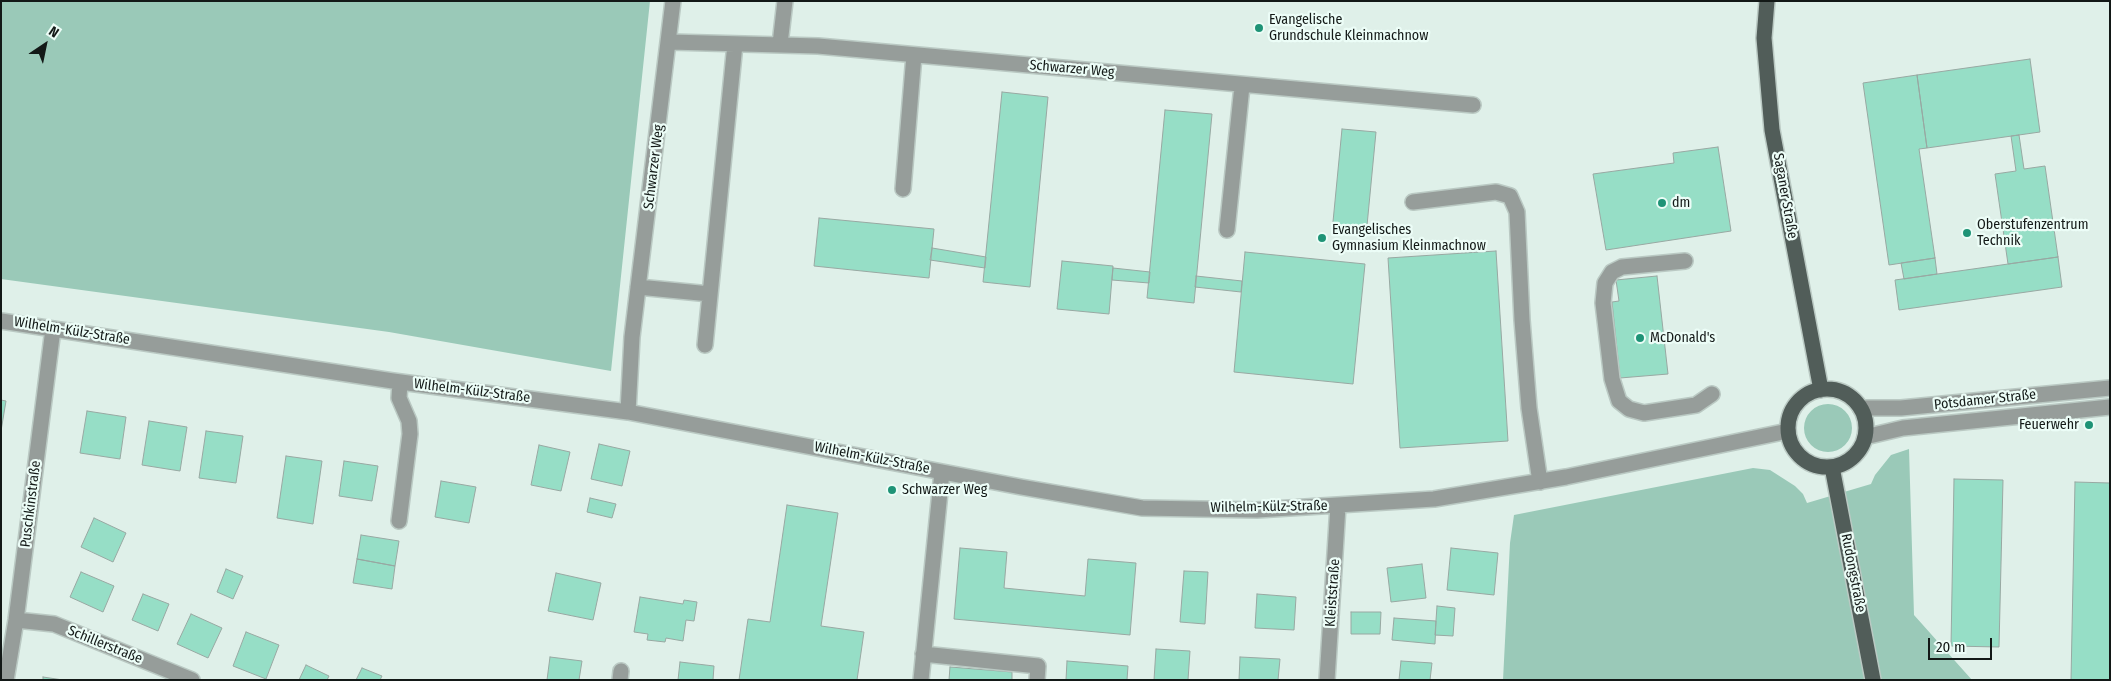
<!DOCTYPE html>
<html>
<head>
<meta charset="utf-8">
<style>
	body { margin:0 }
	#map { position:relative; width:2111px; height:681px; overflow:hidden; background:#dff0e9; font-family:"Fira Sans Condensed",sans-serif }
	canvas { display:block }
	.frame { position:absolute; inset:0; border:2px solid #131917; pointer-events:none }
	.north { position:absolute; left:20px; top:20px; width:50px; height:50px; -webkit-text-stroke:4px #ecfdf7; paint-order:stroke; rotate:34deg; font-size:14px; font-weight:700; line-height:20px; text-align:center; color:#131917 }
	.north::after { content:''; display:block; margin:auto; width:18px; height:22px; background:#131917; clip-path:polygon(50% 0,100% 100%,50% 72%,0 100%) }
	.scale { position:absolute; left:1928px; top:638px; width:64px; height:22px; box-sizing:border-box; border:2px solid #131917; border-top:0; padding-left:6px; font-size:15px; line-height:18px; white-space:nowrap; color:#131917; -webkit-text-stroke:4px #ecfdf7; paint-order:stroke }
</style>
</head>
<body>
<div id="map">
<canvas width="2111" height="681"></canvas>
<div class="frame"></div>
<div class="north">N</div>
<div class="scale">20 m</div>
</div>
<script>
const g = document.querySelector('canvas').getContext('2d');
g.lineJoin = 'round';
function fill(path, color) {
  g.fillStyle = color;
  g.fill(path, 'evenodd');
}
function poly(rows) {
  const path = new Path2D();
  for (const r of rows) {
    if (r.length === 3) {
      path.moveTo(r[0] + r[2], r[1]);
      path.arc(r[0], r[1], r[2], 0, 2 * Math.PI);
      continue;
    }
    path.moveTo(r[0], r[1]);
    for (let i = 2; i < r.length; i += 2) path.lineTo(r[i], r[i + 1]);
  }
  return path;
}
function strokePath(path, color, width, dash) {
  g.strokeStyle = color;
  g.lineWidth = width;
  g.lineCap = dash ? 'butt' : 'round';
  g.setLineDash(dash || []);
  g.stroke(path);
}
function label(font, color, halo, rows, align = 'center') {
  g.font = font + ' "Fira Sans Condensed",sans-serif';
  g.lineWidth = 4.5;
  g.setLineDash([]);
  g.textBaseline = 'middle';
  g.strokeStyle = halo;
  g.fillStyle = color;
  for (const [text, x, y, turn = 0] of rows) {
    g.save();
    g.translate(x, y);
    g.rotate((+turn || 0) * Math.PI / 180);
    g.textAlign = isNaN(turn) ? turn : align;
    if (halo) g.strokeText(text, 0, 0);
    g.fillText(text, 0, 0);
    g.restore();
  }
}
const green = poly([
	[1,1,650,1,611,371,389,332,1,279],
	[1828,428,24],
	[1909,449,1914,615,1972,680,1503,680,1510,543,1514,515,1753,468,1770,470,1795,486,1803,494,1807,503,1871,484,1875,475,1891,455]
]);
const building = poly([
	[2030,59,2040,132,1927,148,1917,75,2030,59],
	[1917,75,1927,148,1919,149,1935,258,1889,265,1863,83,1917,75],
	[1002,92,1048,97,1030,287,983,282,1002,92],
	[1165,110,1212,114,1194,303,1147,298,1165,110],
	[1342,129,1376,132,1366,236,1332,232,1342,129],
	[2019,135,2024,169,2045,166,2058,257,2008,264,1995,174,2016,171,2011,136,2019,135],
	[1718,147,1731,231,1606,250,1593,174,1674,163,1673,153,1718,147],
	[819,218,934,229,929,278,814,266,819,218],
	[932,248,986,257,985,268,930,260,932,248],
	[1496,251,1508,441,1400,448,1388,258,1496,251],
	[1245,252,1365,264,1353,384,1234,372,1245,252],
	[2058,257,2062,287,1899,310,1895,280,2058,257],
	[1935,258,1937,274,1904,279,1901,263,1935,258],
	[1062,261,1113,266,1109,314,1057,309,1062,261],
	[1113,268,1150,272,1149,283,1112,280,1113,268],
	[1196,276,1242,281,1241,292,1195,287,1196,276],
	[1657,276,1668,374,1620,378,1612,302,1619,301,1616,280,1657,276],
	[1,400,6,401,1,431,1,400],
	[87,411,126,417,120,459,80,453,87,411],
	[149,421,187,427,180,471,142,465,149,421],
	[206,431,243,436,236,483,199,478,206,431],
	[599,444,630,451,622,486,591,479,599,444],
	[539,445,570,452,561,491,531,485,539,445],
	[286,456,322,461,313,524,277,518,286,456],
	[344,461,378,466,372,501,339,496,344,461],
	[1954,479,2003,480,1999,647,1951,646,1954,479],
	[441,481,476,487,469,523,435,517,441,481],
	[2075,482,2110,483,2110,680,2071,680,2075,482],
	[590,498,616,504,612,518,587,512,590,498],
	[787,505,838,513,821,626,864,632,857,680,739,680,748,619,770,622,787,505],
	[94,518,126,533,113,562,81,547,94,518],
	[361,535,399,541,395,566,357,559,361,535],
	[960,548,1007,552,1004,588,1085,596,1088,559,1136,563,1130,635,954,619,960,548],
	[1451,548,1498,553,1494,595,1447,590,1451,548],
	[357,559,395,566,392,589,353,583,357,559],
	[1422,564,1426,598,1391,602,1387,568,1422,564],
	[226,569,243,576,233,599,217,592,226,569],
	[1184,571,1208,572,1205,624,1180,622,1184,571],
	[81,572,114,586,103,612,70,597,81,572],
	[556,573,601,583,593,620,548,611,556,573],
	[143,594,169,604,158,631,132,620,143,594],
	[1257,594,1296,597,1294,630,1255,628,1257,594],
	[640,597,683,604,684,600,697,602,694,621,686,620,683,641,666,638,665,642,647,640,648,634,634,632,640,597],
	[1437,606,1455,608,1453,636,1435,635,1437,606],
	[1351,612,1381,612,1380,634,1351,634,1351,612],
	[191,614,222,628,208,658,177,644,191,614],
	[1394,618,1436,621,1435,644,1392,640,1394,618],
	[246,632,279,645,266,679,233,666,246,632],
	[1156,649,1190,651,1188,680,1154,680,1156,649],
	[550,657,582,661,579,680,547,680,550,657],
	[1240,657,1280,659,1278,680,1239,680,1240,657],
	[1067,661,1128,666,1127,680,1066,680,1067,661],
	[1401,661,1432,663,1430,680,1399,680,1401,661],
	[680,662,714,666,713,680,678,680,680,662],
	[306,665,329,676,327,680,299,680,306,665],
	[950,667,1012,672,1012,680,949,680,950,667],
	[362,668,382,676,380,680,356,680,362,668],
	[43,677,63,680,43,680,43,677]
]);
const minor = poly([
	[670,42,818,46,1473,105],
	[780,44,785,1],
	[903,189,914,55],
	[1413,202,1496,192,1510,196,1517,212,1522,320,1529,408,1540,482],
	[1227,230,1242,86],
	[1685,261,1622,267,1612,272,1605,283,1603,303,1612,379,1619,401,1629,409,1644,413,1696,405,1712,394],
	[638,287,710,294],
	[1,321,393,381,628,412,1021,487,1142,508,1257,510,1434,499,1566,477,1788,431],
	[705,345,735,44],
	[1860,408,1901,408,2110,388],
	[628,412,632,337,673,1],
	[1865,437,1903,428,2110,407],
	[399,521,410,434,409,421,399,398,400,382],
	[16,620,54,624,192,680],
	[923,654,1038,666,1037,680],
	[6,680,16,620,53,329],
	[620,680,621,671],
	[921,680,942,472],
	[1327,680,1338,506]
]);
const major = poly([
	[1767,1,1764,38,1772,130,1821,390],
	[1827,428,39],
	[1832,467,1873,680]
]);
const markers = [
	[1259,28,5,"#1e9376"],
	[1662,203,5,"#1e9376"],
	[1967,233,5,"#1e9376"],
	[1322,238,5,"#1e9376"],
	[1640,338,5,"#1e9376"],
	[2089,425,5,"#1e9376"],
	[892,490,5,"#1e9376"]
];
const poiNames = [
	["Evangelische",1269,20],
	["Grundschule Kleinmachnow",1269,36],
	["dm",1672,203],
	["Oberstufenzentrum",1977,225],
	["Technik",1977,241],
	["Evangelisches",1332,230],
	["Gymnasium Kleinmachnow",1332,246],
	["McDonald's",1650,338],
	["Feuerwehr",2079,425,"right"],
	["Schwarzer Weg",902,490]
];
const streetNames = [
	["Schwarzer Weg",1072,69,5],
	["Schwarzer Weg",654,167,-83],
	["Saganer Straße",1785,196,80],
	["Wilhelm-Külz-Straße",72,331,9],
	["Wilhelm-Külz-Straße",472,391,7],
	["Potsdamer Straße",1985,400,-6],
	["Wilhelm-Külz-Straße",872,458,11],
	["Puschkinstraße",31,504,-83],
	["Wilhelm-Külz-Straße",1269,507,-1],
	["Rudongstraße",1853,573,79],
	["Kleiststraße",1333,593,-86],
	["Schillerstraße",105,645,22]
];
fill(green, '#9ac9b8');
fill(building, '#96dec6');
strokePath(building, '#98a8a2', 1);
strokePath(minor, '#bac9c3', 18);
strokePath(major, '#bac9c3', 18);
strokePath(minor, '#969d9a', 15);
strokePath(major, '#515d59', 15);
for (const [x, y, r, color] of markers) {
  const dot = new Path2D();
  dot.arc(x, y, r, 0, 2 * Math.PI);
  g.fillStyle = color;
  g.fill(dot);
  strokePath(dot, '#ecfdf7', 2);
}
label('14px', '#131917', '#ecfdf7', poiNames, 'left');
label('14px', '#131917', '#ecfdf7', streetNames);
</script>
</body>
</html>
